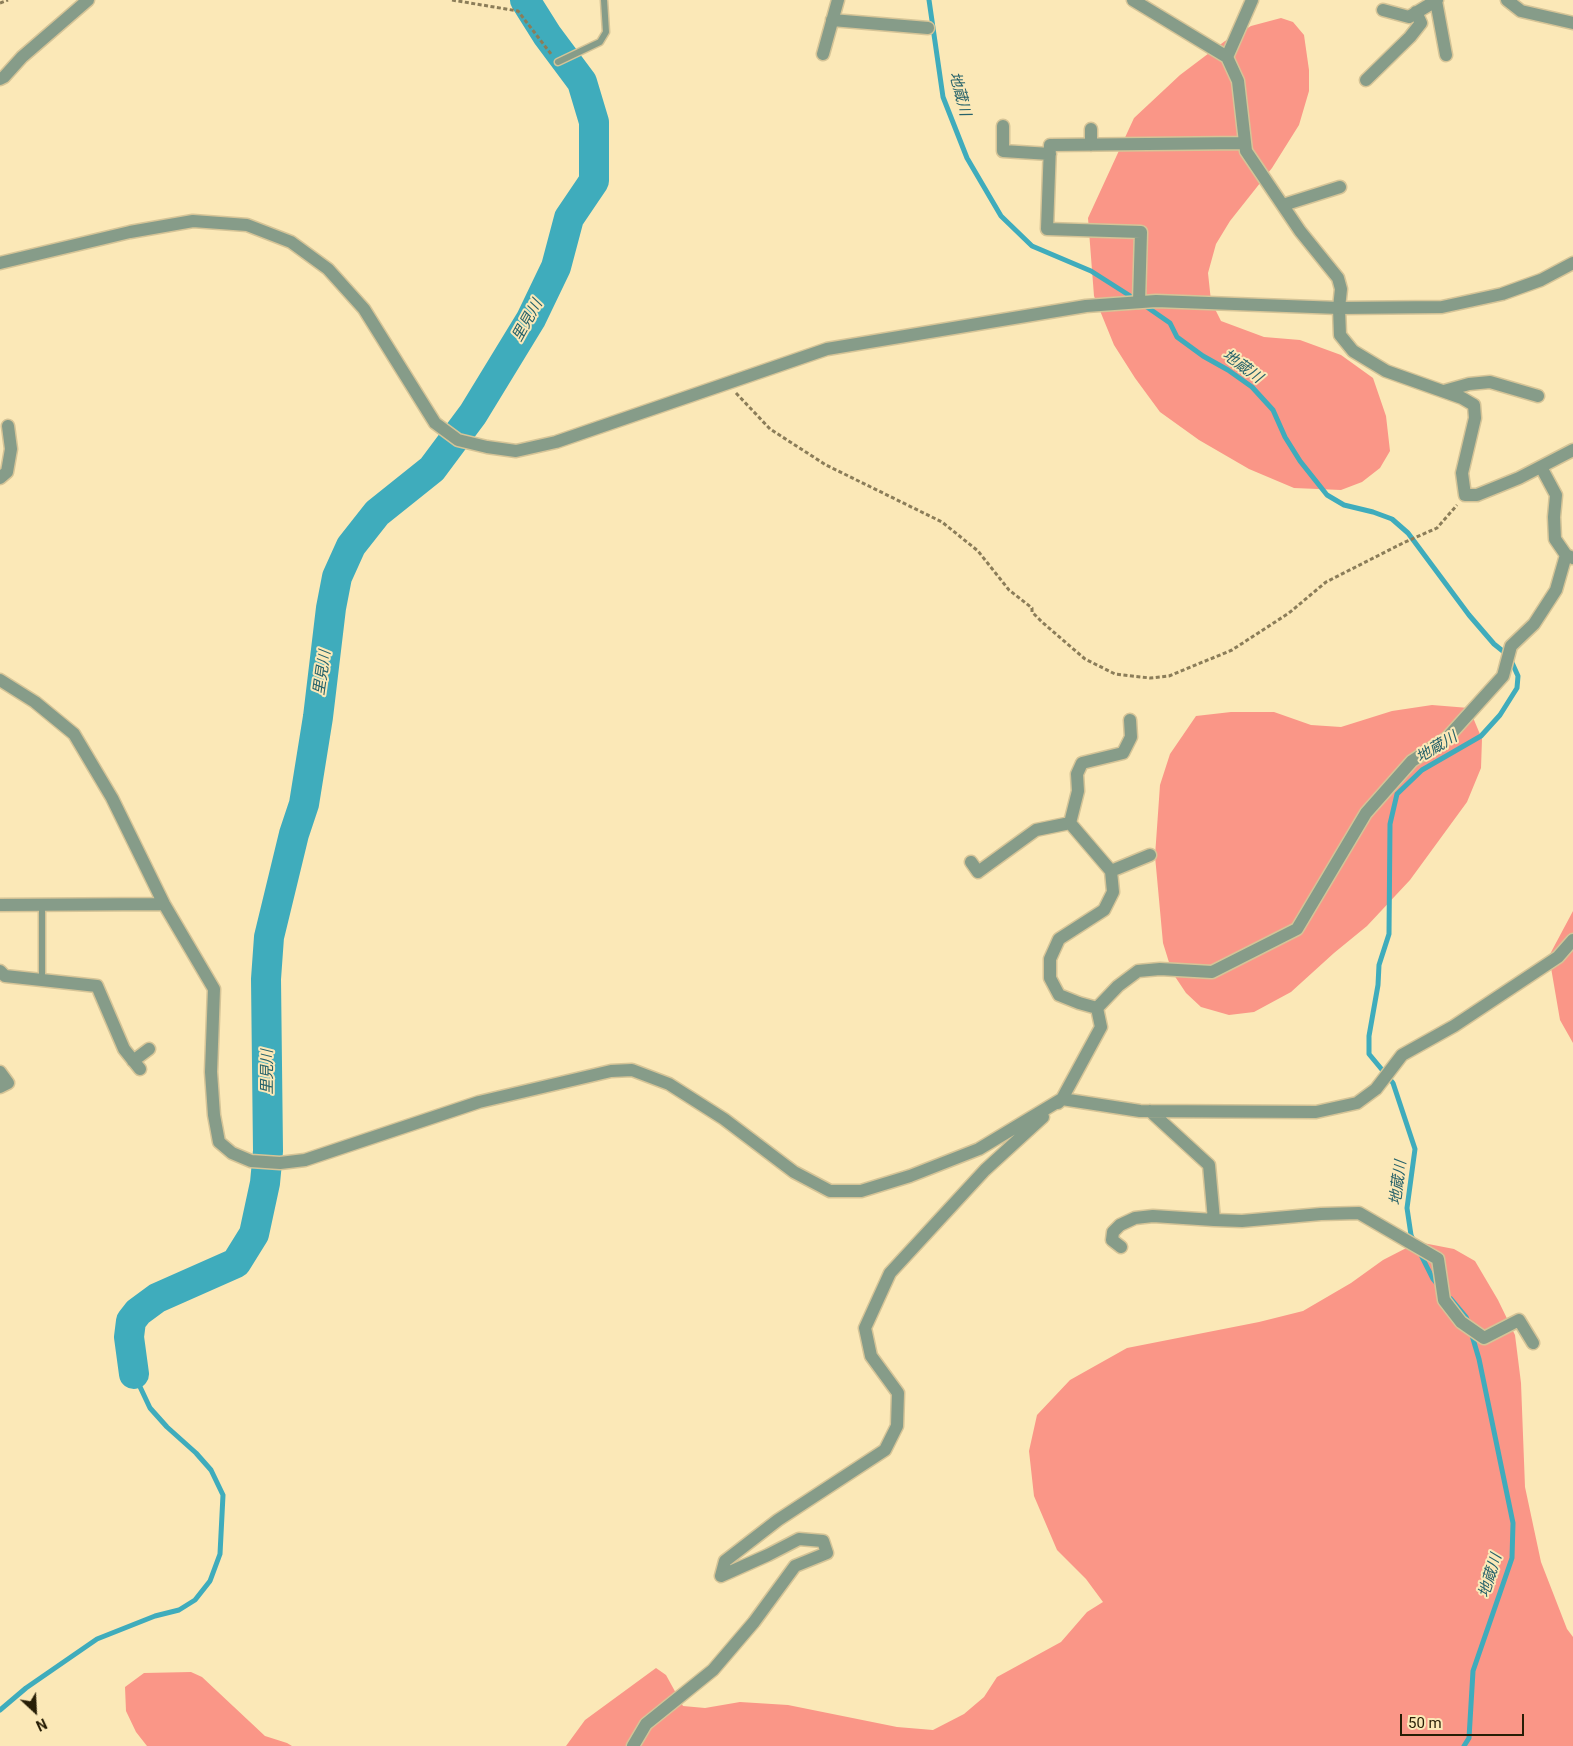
<!DOCTYPE html>
<html>
<head>
<meta charset="utf-8">
<style>
	body { margin:0 }
	#map { position:relative; width:1573px; height:1746px; overflow:hidden; background:#fbe8b7; font-family:Roboto,sans-serif }
	canvas { display:block }
	.north { position:absolute; left:10px; top:1686px; width:50px; height:50px; -webkit-text-stroke:4px #fbe8b7; paint-order:stroke; rotate:155deg; font-size:14px; font-weight:700; line-height:20px; text-align:center; color:#271e06 }
	.north::after { content:''; display:block; margin:auto; width:18px; height:22px; background:#271e06; clip-path:polygon(50% 0,100% 100%,50% 72%,0 100%) }
	.scale { position:absolute; left:1400px; top:1714px; width:124px; height:22px; box-sizing:border-box; border:2px solid #271e06; border-top:0; padding-left:6px; font-size:15px; line-height:18px; white-space:nowrap; color:#271e06; -webkit-text-stroke:4px #fbe8b7; paint-order:stroke }
</style>
</head>
<body>
<div id="map">
<canvas width="1573" height="1746"></canvas>
<div class="north">N</div>
<div class="scale">50 m</div>
</div>
<script>
const g = document.querySelector('canvas').getContext('2d');
g.lineJoin = 'round';
function fill(path, color) {
  g.fillStyle = color;
  g.fill(path, 'evenodd');
}
function poly(rows) {
  const path = new Path2D();
  for (const r of rows) {
    path.moveTo(r[0], r[1]);
    for (let i = 2; i < r.length; i += 2) path.lineTo(r[i], r[i + 1]);
  }
  return path;
}
function strokePath(path, color, width, dash) {
  g.strokeStyle = color;
  g.lineWidth = width;
  g.lineCap = dash ? 'butt' : 'round';
  g.setLineDash(dash || []);
  g.stroke(path);
}
function label(font, color, halo, rows, align = 'center') {
  g.font = font + ' Roboto,"Noto Sans JP",sans-serif';
  g.lineWidth = 4;
  g.setLineDash([]);
  g.textBaseline = 'middle';
  g.strokeStyle = halo;
  g.fillStyle = color;
  for (const [text, x, y, turn = 0] of rows) {
    g.save();
    g.translate(x, y);
    g.rotate((+turn || 0) * Math.PI / 180);
    g.textAlign = isNaN(turn) ? turn : align;
    if (halo) g.strokeText(text, 0, 0);
    g.fillText(text, 0, 0);
    g.restore();
  }
}
const forest = poly([
	[1281,18,1293,22,1304,35,1309,70,1309,91,1299,125,1272,168,1230,221,1216,244,1208,273,1211,301,1221,321,1264,337,1300,340,1341,355,1373,378,1386,416,1390,451,1380,468,1362,482,1341,490,1294,488,1249,469,1199,440,1160,412,1135,378,1114,345,1094,296,1088,218,1134,118,1180,75,1225,41,1251,26],
	[1432,705,1469,708,1482,739,1481,768,1467,802,1410,880,1367,926,1334,953,1291,992,1254,1012,1229,1015,1201,1007,1186,993,1172,972,1163,943,1155,856,1160,785,1170,754,1196,716,1231,712,1274,712,1311,725,1341,727,1392,711],
	[1573,911,1573,1043,1560,1020,1549,956],
	[1418,1242,1454,1249,1475,1261,1498,1300,1515,1335,1521,1383,1525,1487,1541,1562,1567,1629,1573,1637,1573,1746,566,1746,585,1720,656,1668,666,1675,683,1706,705,1708,740,1702,788,1705,897,1727,933,1730,964,1714,984,1697,997,1677,1061,1642,1087,1612,1103,1602,1086,1579,1057,1550,1034,1496,1029,1451,1037,1415,1070,1380,1127,1348,1259,1322,1303,1311,1351,1283,1383,1260],
	[191,1672,202,1677,265,1736,287,1743,292,1746,147,1746,136,1732,126,1711,125,1687,144,1673]
]);
const stream = poly([
	[929,0,943,97,967,158,1001,216,1032,246,1091,271,1135,299],
	[1144,305,1170,323,1177,337,1203,356,1228,370,1252,387,1273,410,1285,437,1300,461,1327,495,1344,505,1373,512,1392,519,1408,533,1469,615,1494,644,1509,656,1518,676,1517,688,1500,715,1481,736,1422,770,1397,794,1390,824,1389,934,1379,965,1378,985,1369,1036,1369,1054,1393,1083,1415,1149,1407,1208,1411,1235,1414,1242],
	[1419,1251,1433,1279,1438,1285],
	[1451,1299,1466,1317,1469,1324],
	[0,1710,26,1688,97,1639,155,1616,179,1610,195,1600,210,1581,220,1554,223,1495,211,1470,196,1453,167,1427,150,1408,134,1374],
	[1464,1746,1469,1738,1473,1671,1512,1558,1513,1523,1479,1359,1471,1332]
]);
const river = poly([
	[134,1374,129,1337,131,1321,138,1312,157,1298,236,1263,254,1234,265,1183,268,1151,266,979,269,937,294,834,304,804,318,717,331,608,337,577,351,546,377,513,432,469,473,414,531,319,556,267,569,218,594,181,594,122,582,82,547,35,525,0]
]);
const path = poly([
	[452,0,518,11,551,54],
	[0,3,8,0],
	[736,393,770,429,826,465,942,522,978,551,1009,590,1032,608,1032,612,1042,622,1085,659,1115,674,1150,678,1169,676,1232,650,1289,613,1326,582,1403,543,1437,528,1457,505]
]);
const service = poly([
	[558,62,600,42,606,32,604,0],
	[42,981,42,905]
]);
const minor = poly([
	[1133,0,1227,57,1238,81,1246,151,1300,231,1338,278,1341,289,1339,308,1340,335,1353,351,1386,371,1462,398,1474,405,1475,418,1462,473,1465,495,1477,495,1519,478,1573,450],
	[1507,0,1521,11,1573,23],
	[1436,1,1446,55],
	[1383,10,1409,17,1437,0],
	[832,20,928,28],
	[823,54,838,0],
	[1227,57,1252,0],
	[0,79,4,77,22,57,88,0],
	[1366,80,1410,37,1421,23,1416,12],
	[1003,126,1003,151,1050,154],
	[1091,145,1091,129],
	[1283,205,1340,187],
	[1139,302,1141,232,1047,229,1050,145,1245,143],
	[1444,391,1469,384,1490,382,1538,396],
	[1541,467,1556,495,1554,517,1555,539,1566,555,1573,558],
	[0,478,7,472,11,449,8,426],
	[0,680,35,702,74,734,112,798,164,904,214,989,211,1072,214,1115,219,1142,232,1153,251,1161,280,1163,305,1160,479,1102,611,1071,632,1070,669,1084,724,1119,794,1172,830,1191,861,1191,910,1176,979,1149,1062,1099,1140,1111,1316,1112,1357,1103,1376,1089,1402,1055,1454,1026,1558,957,1573,940],
	[971,862,978,872,1036,830,1070,823],
	[1111,871,1150,855],
	[0,905,164,904],
	[0,971,5,976,97,986,124,1049,140,1069],
	[1097,1008,1118,986,1138,971,1160,969,1212,972,1297,929,1366,813,1412,761,1447,738,1503,676,1511,646,1534,624,1556,590,1566,555],
	[133,1061,149,1049],
	[0,1072,8,1083,0,1087],
	[1058,1103,1062,1099,1101,1027,1097,1008,1079,1003,1059,995,1050,978,1050,959,1059,939,1104,910,1113,892,1111,871,1070,823,1078,791,1077,774,1082,763,1123,753,1131,737,1130,720],
	[1214,1220,1242,1221,1321,1214,1359,1213,1438,1259,1444,1300,1461,1322,1484,1338,1519,1320,1533,1343],
	[1121,1247,1112,1240,1113,1232,1120,1225,1135,1218,1153,1216,1214,1220,1209,1165,1150,1111],
	[633,1746,646,1724,713,1670,754,1622,795,1566,827,1553,823,1541,799,1539,768,1555,721,1576,725,1561,778,1520,885,1450,897,1426,898,1393,871,1356,865,1328,890,1273,985,1170,1043,1117]
]);
const tertiary = poly([
	[0,263,130,232,193,221,247,225,291,242,328,269,364,309,435,423,458,440,487,447,516,451,556,442,827,349,1086,306,1156,301,1339,308,1442,307,1502,294,1541,280,1573,263]
]);
const waterNames = [
	["地蔵川",959,94,75],
	["里見川",528,321,-61],
	["地蔵川",1242,367,36],
	["里見川",323,673,-82],
	["地蔵川",1437,748,-31],
	["里見川",268,1072,-90],
	["地蔵川",1399,1183,-83],
	["地蔵川",1491,1576,-73]
];
fill(forest, '#fa9687');
strokePath(stream, '#3facbc', 5);
strokePath(river, '#3facbc', 30);
strokePath(service, '#d5c497', 9);
strokePath(minor, '#d5c497', 15);
strokePath(tertiary, '#d5c497', 15);
strokePath(path, '#8b7d59', 3, [4, 2.5]);
strokePath(service, '#869c89', 6);
strokePath(minor, '#869c89', 12);
strokePath(tertiary, '#869c89', 12);
label('italic 15px', '#27626a', '#fbe8b7', waterNames);
</script>
</body>
</html>
